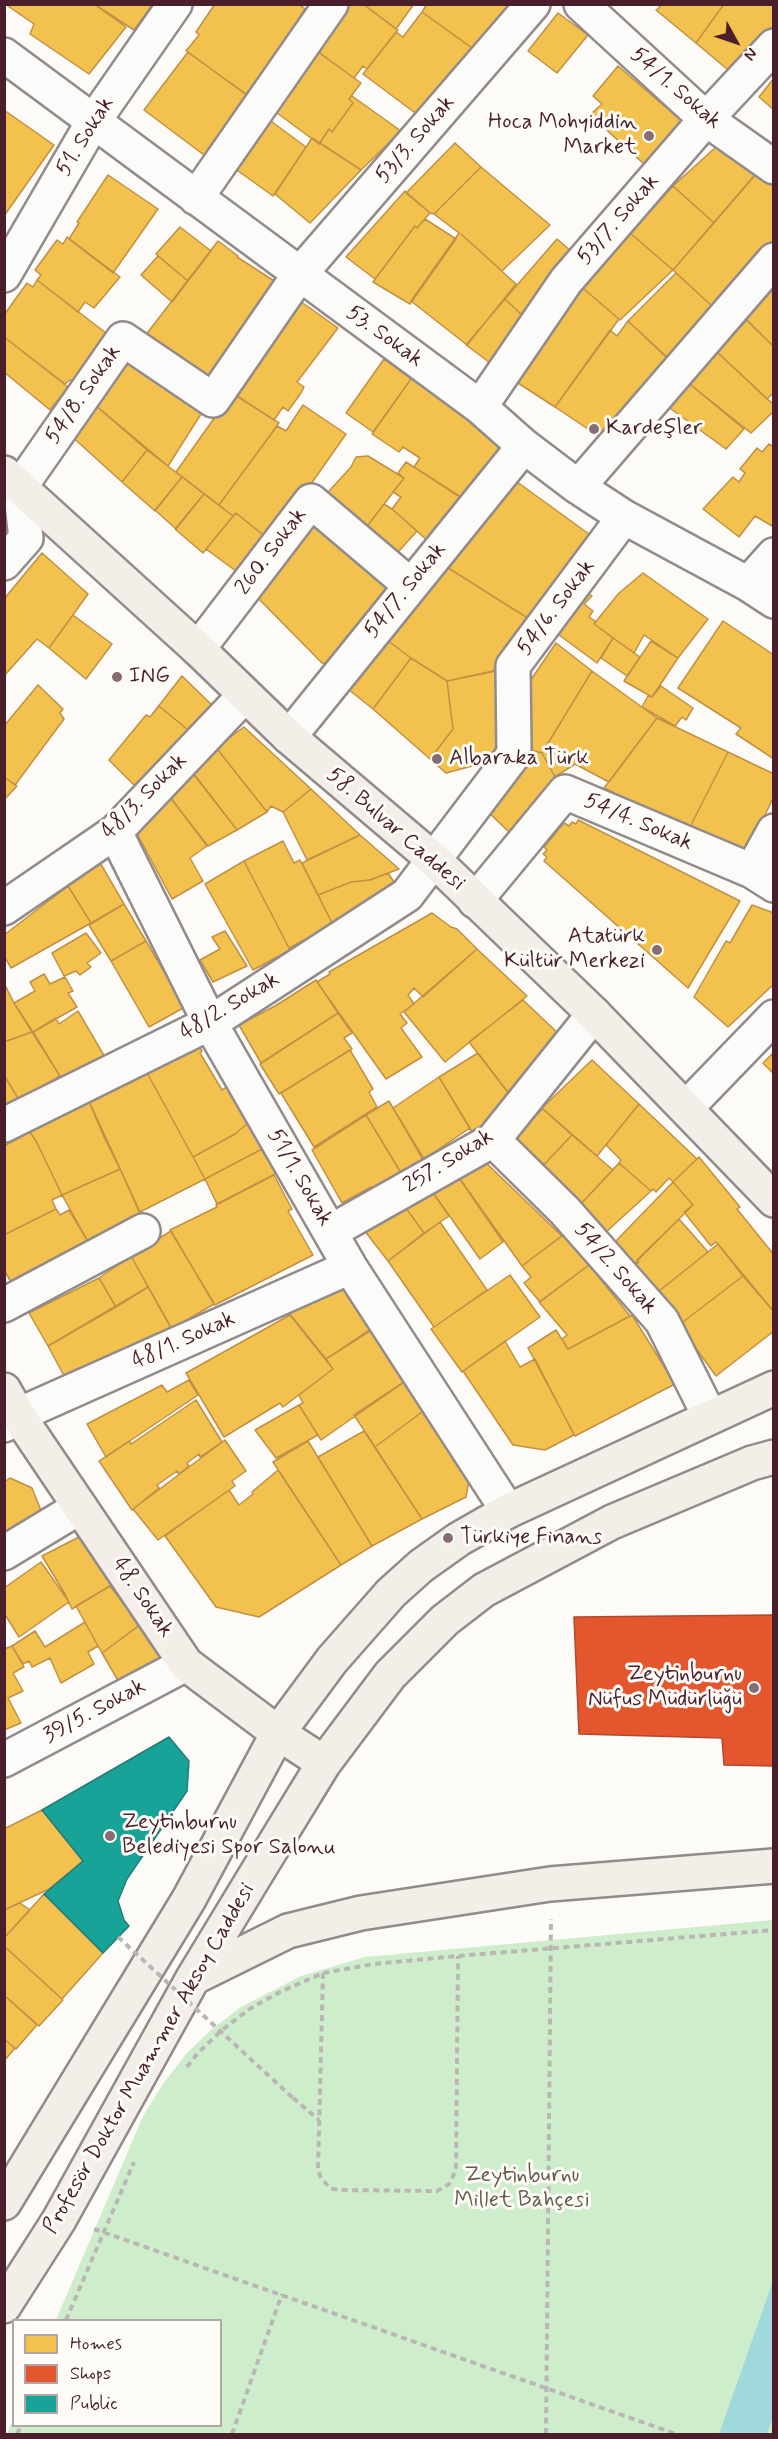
<!DOCTYPE html>
<html>
<head>
<meta charset="utf-8">
<style>
	body { margin:0 }
	#map { position:relative; width:778px; height:2439px; overflow:hidden; background:#fcfbf8; font-family:Mynerve,sans-serif }
	canvas { display:block }
	.frame { position:absolute; inset:0; border:6px solid #4a1f2b; pointer-events:none }
	.legend { position:absolute; left:12px; top:2319px; width:210px; height:108px; box-sizing:border-box; background:#fdfcf7; border:2px solid #b5a4a5; margin:0; padding:8px 10px; list-style:none; font-size:18px; color:#4a1f2b }
	.legend li { display:flex; align-items:center; gap:12px; height:30px }
	.legend b { width:30px; border:2px solid #b5a4a5 }
	.north { position:absolute; left:706px; top:12px; width:60px; height:60px; -webkit-text-stroke:4px #fdfcf7; paint-order:stroke; rotate:130deg; font-size:16px; font-weight:700; line-height:24px; text-align:center; color:#4a1f2b }
	.north::after { content:''; display:block; margin:auto; width:21px; height:27px; background:#4a1f2b; clip-path:polygon(50% 0,100% 100%,50% 72%,0 100%) }
</style>
</head>
<body>
<div id="map">
<canvas width="778" height="2439"></canvas>
<div class="frame"></div>
<ul class="legend">
<li><b style="height:16px;background:#f2c14e"></b>Homes</li>
<li><b style="height:16px;background:#e4572e"></b>Shops</li>
<li><b style="height:16px;background:#17a398"></b>Public</li>
</ul>
<div class="north">N</div>
</div>
<script>
const g = document.querySelector('canvas').getContext('2d');
g.lineJoin = 'round';
function fill(path, color) {
  g.fillStyle = color;
  g.fill(path, 'evenodd');
}
function poly(rows) {
  const path = new Path2D();
  for (const r of rows) {
    path.moveTo(r[0], r[1]);
    for (let i = 2; i < r.length; i += 2) path.lineTo(r[i], r[i + 1]);
  }
  return path;
}
function strokePath(path, color, width, dash) {
  g.strokeStyle = color;
  g.lineWidth = width;
  g.lineCap = dash ? 'butt' : 'round';
  g.setLineDash(dash || []);
  g.stroke(path);
}
function label(font, color, halo, rows, align = 'center') {
  g.font = font + ' Mynerve,sans-serif';
  g.lineWidth = 6;
  g.setLineDash([]);
  g.textBaseline = 'middle';
  g.strokeStyle = halo;
  g.fillStyle = color;
  for (const [text, x, y, turn = 0] of rows) {
    g.save();
    g.translate(x, y);
    g.rotate((+turn || 0) * Math.PI / 180);
    g.textAlign = isNaN(turn) ? turn : align;
    if (halo) g.strokeText(text, 0, 0);
    g.fillText(text, 0, 0);
    g.restore();
  }
}
const green = poly([
	[773,1920,773,2434,7,2434,13,2419,14,2426,220,2426,220,2320,56,2320,143,2116,163,2084,186,2054,212,2029,241,2007,301,1976,365,1957]
]);
const water = poly([
	[773,2281,773,2417,767,2434,719,2434]
]);
const homes = poly([
	[5,4,94,4,126,27,89,74,30,34,34,24,5,4],
	[94,4,153,4,134,30,94,4],
	[215,4,299,4,305,9,286,40,292,45,253,99,186,51,199,35,196,32,215,4],
	[348,4,363,4,398,30,367,69,363,66,354,78,313,48,348,4],
	[363,4,414,4,396,29,363,4],
	[427,4,511,4,476,51,422,12,427,4],
	[656,4,724,4,696,43,656,10,660,7,656,4],
	[724,4,774,4,774,25,734,75,696,43,724,4],
	[422,12,475,50,422,118,363,74,396,32,403,37,422,12],
	[558,13,588,35,557,73,528,51,558,13],
	[188,52,252,99,208,158,144,110,188,52],
	[318,52,361,83,349,99,353,103,332,132,329,129,319,144,269,107,318,52],
	[618,66,691,129,655,174,601,125,592,113,602,104,593,96,618,66],
	[774,78,774,110,759,97,774,78],
	[352,96,401,131,361,170,320,143,329,129,332,132,353,103,349,99,352,96],
	[4,110,54,145,4,216,4,110],
	[268,119,306,147,273,196,234,168,268,119],
	[312,138,361,170,310,223,275,194,312,138],
	[455,143,481,167,434,214,430,213,406,193,455,143],
	[716,147,756,174,714,223,673,186,716,147],
	[481,167,550,225,502,271,461,234,516,284,467,345,411,301,459,233,434,214,481,167],
	[759,170,774,184,774,248,714,308,673,270,759,170],
	[108,175,158,209,113,273,69,239,79,223,77,222,108,175],
	[673,186,714,223,673,270,630,233,673,186],
	[405,191,430,213,417,228,415,226,375,279,346,257,405,191],
	[425,219,456,239,410,304,373,282,415,226,417,228,425,219],
	[180,227,211,251,188,281,156,254,180,227],
	[630,233,673,270,620,320,578,284,630,233],
	[67,237,120,277,94,308,85,302,78,312,37,280,41,275,35,270,57,240,63,244,67,237],
	[557,239,572,252,527,320,505,299,557,239],
	[218,241,238,256,237,257,282,286,214,387,145,336,218,241],
	[158,256,188,281,172,302,141,275,158,256],
	[676,273,714,308,666,357,628,321,676,273],
	[37,280,106,333,103,339,108,344,76,384,70,380,65,384,4,337,4,315,27,283,33,287,37,280],
	[774,282,774,347,740,314,774,282],
	[578,284,619,319,555,407,518,383,578,284],
	[293,296,338,328,297,382,304,387,301,393,288,411,283,407,274,420,228,390,293,296],
	[505,299,527,320,497,368,466,345,505,299],
	[747,320,774,347,774,392,767,399,717,352,747,320],
	[628,321,669,359,606,441,555,407,610,330,617,336,628,321],
	[4,337,68,387,50,410,4,372,4,337],
	[717,352,774,405,774,411,751,433,686,381,717,352],
	[132,356,201,414,168,466,94,404,132,356],
	[384,359,411,379,373,432,346,413,384,359],
	[411,379,504,444,463,499,414,467,420,458,403,447,399,452,372,434,411,379],
	[686,381,744,429,726,449,660,401,686,381],
	[232,393,279,423,219,505,176,472,232,393],
	[94,404,147,450,122,482,67,432,94,404],
	[303,405,346,434,271,541,236,513,233,516,219,505,277,426,286,431,303,405],
	[769,444,774,447,774,527,755,516,739,537,703,509,733,477,739,482,745,473,740,469,757,448,762,452,769,444],
	[147,450,182,477,155,511,122,482,147,450],
	[368,456,404,478,362,533,321,500,351,467,356,457,368,456],
	[406,462,464,499,429,542,392,509,401,497,393,492,404,478,398,473,406,462],
	[182,477,204,494,176,529,155,510,182,477],
	[513,479,600,542,534,622,445,566,513,479],
	[204,494,233,516,203,553,175,529,204,494],
	[384,504,392,509,417,531,390,561,362,533,384,504],
	[313,512,398,582,331,663,322,663,252,592,313,512],
	[236,513,268,539,244,577,206,549,236,513],
	[42,553,88,594,49,648,37,639,4,676,4,599,42,553],
	[445,566,534,622,499,661,493,671,447,681,411,658,387,640,445,566],
	[643,573,708,619,678,658,644,635,634,653,594,624,619,593,643,573],
	[579,586,592,596,584,604,593,611,589,617,595,621,594,624,613,638,597,663,551,629,579,586],
	[73,615,112,644,86,679,49,648,73,615],
	[723,621,774,655,774,759,736,734,741,728,678,688,723,621],
	[613,638,640,657,627,676,601,658,613,638],
	[387,640,411,658,373,709,348,689,387,640],
	[651,641,678,658,652,697,624,681,651,641],
	[556,643,592,671,542,753,527,749,526,687,556,643],
	[411,658,447,681,453,729,430,759,373,709,411,658],
	[501,670,506,757,446,773,430,759,453,729,447,681,501,670],
	[592,671,657,718,609,782,575,764,555,777,542,753,592,671],
	[182,676,217,710,193,734,159,706,150,717,182,676],
	[38,685,63,709,60,713,64,719,15,785,4,777,4,726,38,685],
	[661,686,693,708,686,720,682,717,675,726,642,707,648,696,652,697,661,686],
	[159,706,193,734,134,785,109,760,146,715,150,717,159,706],
	[657,718,728,752,689,829,604,788,657,718],
	[244,727,311,789,283,812,271,806,267,812,218,750,218,746,244,727],
	[527,749,542,753,555,777,511,834,482,806,527,749],
	[218,750,267,812,237,830,191,771,218,750],
	[728,752,774,774,774,796,748,851,690,827,728,752],
	[191,770,237,830,208,846,165,791,191,770],
	[4,777,17,786,4,800,4,777],
	[311,789,360,835,307,860,283,812,311,789],
	[168,794,207,846,190,858,203,881,172,899,133,826,168,794],
	[578,820,740,901,688,988,544,861,547,857,543,854,547,850,544,847,564,823,569,826,572,822,576,824,578,820],
	[360,835,399,869,370,880,351,882,318,895,302,863,360,835],
	[283,841,294,863,300,860,333,925,289,948,244,861,283,841],
	[99,861,124,904,91,923,68,886,99,861],
	[244,861,290,950,253,970,205,884,244,861],
	[388,873,400,891,333,925,318,895,351,882,370,880,388,873],
	[68,886,91,923,11,968,4,956,4,935,68,886],
	[124,904,146,941,111,961,89,925,124,904],
	[752,905,774,913,774,984,728,1027,694,997,726,941,730,943,752,905],
	[432,913,451,927,457,929,477,949,423,997,414,988,408,995,414,1004,400,1014,407,1023,401,1028,422,1057,386,1079,317,982,330,974,329,972,432,913],
	[225,931,247,966,213,982,200,960,220,949,212,937,225,931],
	[86,933,101,953,87,963,91,967,80,975,76,971,64,976,52,953,86,933],
	[146,941,185,1007,149,1027,111,961,146,941],
	[477,949,527,996,445,1062,404,1012,477,949],
	[44,974,50,984,65,977,73,991,68,993,77,1007,33,1032,14,1003,35,991,30,982,44,974],
	[316,980,338,1013,261,1063,239,1025,275,1006,316,980],
	[4,983,14,1003,32,1032,4,1042,4,983],
	[523,1000,562,1037,509,1094,469,1042,523,1000],
	[78,1011,106,1059,63,1081,33,1032,56,1018,59,1024,78,1011],
	[338,1013,352,1033,344,1038,352,1049,279,1094,260,1064,338,1013],
	[32,1032,60,1076,19,1100,4,1075,4,1042,32,1032],
	[197,1043,202,1051,200,1053,222,1090,229,1085,249,1122,235,1134,193,1157,145,1069,197,1043],
	[350,1050,373,1089,369,1092,377,1107,314,1147,281,1093,350,1050],
	[774,1052,774,1074,763,1063,774,1052],
	[478,1053,517,1104,472,1132,439,1077,478,1053],
	[592,1060,639,1104,597,1156,542,1108,592,1060],
	[145,1069,205,1179,140,1212,88,1099,145,1069],
	[4,1075,19,1100,4,1108,4,1075],
	[439,1077,470,1128,424,1159,393,1108,439,1077],
	[88,1099,104,1137,120,1169,62,1195,36,1141,30,1132,88,1099],
	[389,1101,425,1163,403,1176,366,1115,389,1101],
	[639,1104,697,1159,673,1182,669,1178,656,1192,653,1189,651,1191,619,1163,621,1160,606,1145,639,1104],
	[543,1109,572,1135,538,1171,507,1143,543,1109],
	[366,1115,401,1173,373,1190,371,1187,342,1203,312,1150,366,1115],
	[249,1122,264,1148,205,1179,193,1157,235,1134,249,1122],
	[30,1132,36,1141,62,1195,52,1200,56,1209,4,1235,4,1146,30,1132],
	[572,1135,613,1170,577,1208,538,1171,572,1135],
	[264,1148,277,1173,217,1204,205,1179,264,1148],
	[479,1156,562,1236,522,1266,455,1172,479,1156],
	[699,1157,740,1207,737,1209,774,1255,774,1312,718,1244,716,1242,711,1246,684,1212,693,1205,673,1182,699,1157],
	[619,1163,651,1191,605,1233,577,1208,619,1163],
	[120,1169,142,1218,90,1245,62,1195,120,1169],
	[455,1172,503,1242,480,1259,429,1187,455,1172],
	[274,1175,292,1209,288,1211,313,1255,215,1305,170,1230,217,1207,216,1205,274,1175],
	[673,1182,693,1205,634,1264,614,1243,673,1182],
	[429,1187,449,1216,424,1233,403,1204,429,1187],
	[403,1204,424,1233,388,1261,364,1230,403,1204],
	[56,1209,60,1215,69,1210,90,1245,15,1289,4,1270,4,1235,56,1209],
	[679,1219,708,1252,654,1295,634,1265,639,1262,637,1260,679,1219],
	[440,1222,487,1290,434,1327,388,1261,440,1222],
	[171,1231,214,1304,172,1329,131,1256,171,1231],
	[564,1234,589,1265,540,1302,524,1283,531,1277,522,1266,564,1234],
	[718,1244,743,1276,679,1325,654,1295,718,1244],
	[131,1256,148,1287,116,1307,99,1278,131,1256],
	[589,1265,630,1316,568,1349,562,1339,567,1335,539,1302,589,1265],
	[510,1275,540,1317,462,1372,431,1329,510,1275],
	[743,1276,774,1312,774,1331,716,1376,679,1325,743,1276],
	[99,1278,116,1307,48,1346,29,1313,99,1278],
	[348,1280,375,1326,326,1359,289,1313,348,1280],
	[148,1287,172,1330,69,1385,48,1346,148,1287],
	[290,1315,333,1369,283,1407,280,1403,224,1437,186,1373,290,1315],
	[632,1315,675,1384,575,1436,528,1348,556,1330,568,1349,632,1315],
	[373,1329,410,1378,321,1440,299,1405,303,1403,299,1395,333,1369,326,1359,373,1329],
	[505,1341,520,1367,535,1359,574,1435,545,1450,513,1445,463,1371,505,1341],
	[410,1378,426,1409,375,1447,354,1415,410,1378],
	[189,1380,198,1395,106,1457,87,1424,162,1385,167,1392,189,1380],
	[196,1400,222,1442,200,1457,199,1454,187,1463,189,1466,179,1474,177,1471,157,1485,159,1488,132,1510,99,1461,129,1441,131,1444,196,1400],
	[299,1405,318,1435,276,1458,255,1430,299,1405],
	[426,1409,470,1475,466,1497,422,1519,375,1447,426,1409],
	[364,1431,422,1519,372,1546,318,1457,364,1431],
	[225,1440,246,1471,232,1481,235,1486,158,1540,133,1509,225,1440],
	[308,1441,372,1546,341,1565,273,1462,308,1441],
	[278,1470,341,1565,259,1617,216,1607,165,1536,229,1490,239,1505,253,1494,252,1492,278,1470],
	[10,1478,32,1488,42,1513,4,1536,4,1482,10,1478],
	[79,1537,113,1584,72,1609,65,1594,42,1556,79,1537],
	[41,1562,69,1602,19,1637,4,1613,4,1588,41,1562],
	[110,1586,140,1625,102,1653,76,1606,110,1586],
	[85,1622,98,1646,88,1652,94,1664,61,1683,50,1658,32,1667,29,1661,23,1664,12,1646,35,1631,45,1647,85,1622],
	[141,1624,171,1664,123,1689,102,1653,141,1624],
	[12,1646,24,1667,13,1673,23,1691,8,1698,21,1723,4,1730,4,1649,12,1646],
	[42,1810,83,1861,49,1889,4,1910,4,1829,42,1810],
	[44,1894,103,1953,62,1999,4,1946,4,1938,44,1894],
	[20,1903,30,1910,4,1938,4,1910,20,1903],
	[4,1946,63,2000,39,2026,4,1995,4,1946],
	[4,1995,37,2025,16,2049,4,2039,4,1995],
	[4,2039,15,2048,4,2061,4,2039]
]);
const shops = poly([
	[774,1615,774,1766,724,1765,722,1738,579,1734,574,1617,774,1615]
]);
const public = poly([
	[169,1737,189,1761,187,1791,127,1879,118,1901,124,1920,129,1926,103,1953,44,1894,83,1861,42,1810,169,1737]
]);
const path = poly([
	[323,1973,318,2170,321,2178,330,2188,338,2190,437,2191,449,2184,456,2170,458,1956],
	[187,2067,197,2054,222,2030,251,2008,280,1992,323,1973,374,1964,458,1956,774,1930],
	[293,2098,319,2120],
	[94,2229,676,2434],
	[66,2320,134,2162],
	[17,2434,21,2426],
	[232,2434,282,2294],
	[546,2434,551,1919]
]);
const minor = poly([
	[581,4,706,119,774,167],
	[4,55,480,407,524,446,578,487,624,517,748,584,774,601],
	[196,198,331,4],
	[4,275,93,122,175,4],
	[480,407,566,281,706,119,774,46],
	[578,487,774,260],
	[4,563,26,538,20,487,123,339,213,400,299,275,533,4],
	[748,584,774,555],
	[198,649,311,501,410,585],
	[289,737,524,446],
	[115,832,210,1023,350,1267,508,1511],
	[752,871,774,831],
	[475,901,565,792,752,871,774,885],
	[4,908,115,832,245,695],
	[686,1108,774,1017],
	[4,1125,210,1023,407,895,514,754,513,666,624,517],
	[493,1140,565,1211,662,1321,710,1417],
	[330,1232,493,1140,594,1014],
	[4,1305,143,1231],
	[4,1425,18,1415,350,1267],
	[4,1553,80,1507],
	[4,1760,186,1664]
]);
const major = poly([
	[4,473,198,649,289,737,433,859,594,1014,774,1200],
	[4,1390,18,1415,186,1664,278,1733,324,1763],
	[193,1978,288,1931,361,1913,550,1884,774,1866],
	[4,2203,189,1899,278,1733,332,1660,391,1593,421,1566,459,1539,508,1511,774,1388],
	[4,2306,59,2220,193,1978,264,1861,324,1763,390,1675,445,1620,484,1590,612,1522,752,1463,774,1457]
]);
const pathBridge = poly([
	[118,1937,293,2098]
]);
const markers = [
	[649,136,6,"#886c73"],
	[594,429,6,"#886c73"],
	[117,677,6,"#886c73"],
	[437,759,6,"#886c73"],
	[657,950,6,"#886c73"],
	[448,1538,6,"#886c73"],
	[754,1688,6,"#886c73"],
	[110,1836,6,"#886c73"]
];
const streetNames = [
	["54/1. Sokak",675,89,41],
	["51. Sokak",86,137,-58],
	["53/3. Sokak",416,140,-49],
	["53/7. Sokak",619,220,-49],
	["53. Sokak",384,337,36],
	["54/8. Sokak",84,395,-55],
	["260. Sokak",272,552,-53],
	["54/7. Sokak",406,591,-51],
	["54/6. Sokak",557,608,-53],
	["48/3. Sokak",145,797,-45],
	["54/4. Sokak",638,823,23],
	["58. Bulvar Caddesi",395,830,41],
	["48/2. Sokak",230,1007,-31],
	["257. Sokak",449,1162,-32],
	["51/1. Sokak",299,1178,60],
	["54/2. Sokak",615,1269,49],
	["48/1. Sokak",184,1341,-24],
	["48. Sokak",142,1598,56],
	["39/5. Sokak",95,1712,-28],
	["Profesör Doktor Muammer Aksoy Caddesi",150,2059,-60]
];
const poiNames = [
	["Hoca Mohyiddin",637,123,"right"],
	["Market",637,148,"right"],
	["Kardeşler",606,429],
	["ING",129,677],
	["Albaraka Türk",449,759],
	["Atatürk",645,937,"right"],
	["Kültür Merkezi",645,962,"right"],
	["Türkiye Finans",460,1538],
	["Zeytinburnu",742,1675,"right"],
	["Nüfus Müdürlüğü",742,1700,"right"],
	["Zeytinburnu",122,1823],
	["Belediyesi Spor Salonu",122,1848]
];
const parkNames = [
	["Zeytinburnu",522,2176],
	["Millet Bahçesi",522,2201]
];
fill(green, '#ceedcb');
fill(water, '#a0d9dc');
fill(homes, '#f2c14e');
strokePath(homes, '#c09044', 1.5);
fill(shops, '#e4572e');
strokePath(shops, '#b6462d', 1.5);
fill(public, '#17a398');
strokePath(public, '#267b77', 1.5);
strokePath(minor, '#928a8b', 38);
strokePath(major, '#928a8b', 38);
strokePath(path, '#bbb6b6', 4, [6, 4.5]);
strokePath(minor, '#fbfbf9', 33);
strokePath(major, '#f3eee8', 33);
strokePath(pathBridge, '#bbb6b6', 4, [6, 4.5]);
for (const [x, y, r, color] of markers) {
  const dot = new Path2D();
  dot.arc(x, y, r, 0, 2 * Math.PI);
  g.fillStyle = color;
  g.fill(dot);
  strokePath(dot, '#fdfcf7', 2);
}
label('22px', '#4a1f2b', '#fdfcf7', streetNames);
label('22px', '#4a1f2b', '#fdfcf7', poiNames, 'left');
label('22px', '#665a50', '#fdfcf7', parkNames);
</script>
</body>
</html>
